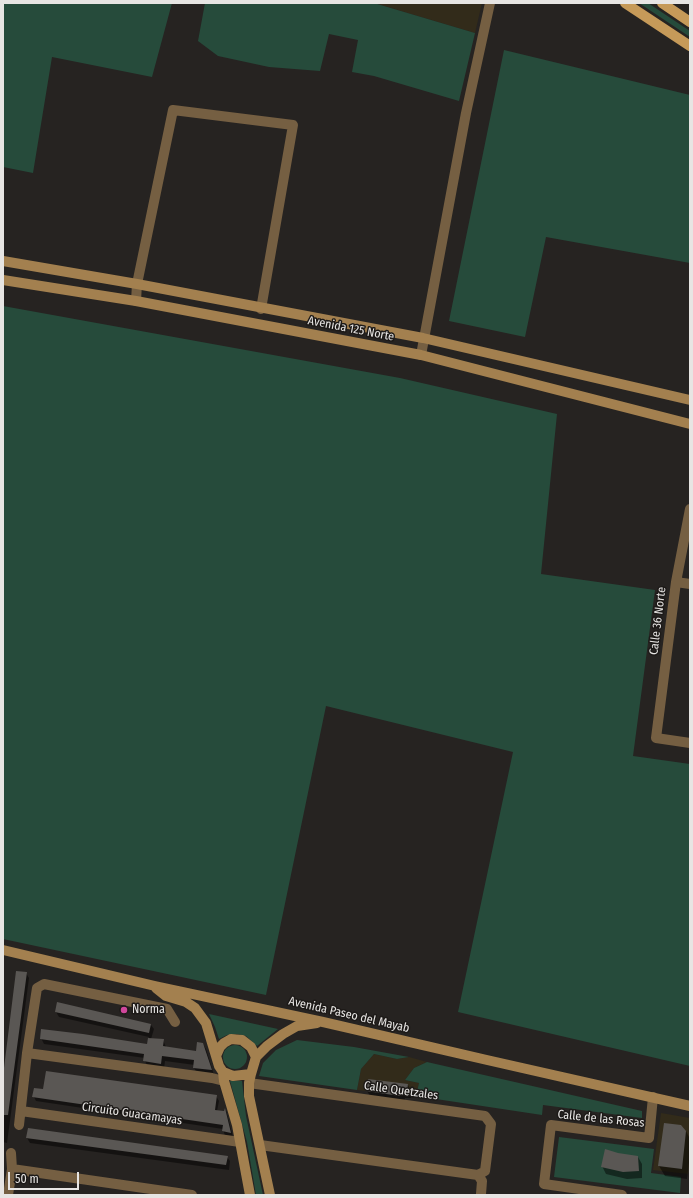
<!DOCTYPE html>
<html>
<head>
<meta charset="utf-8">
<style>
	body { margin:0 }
	#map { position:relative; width:693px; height:1198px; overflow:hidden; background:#262321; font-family:"Fira Sans Condensed",sans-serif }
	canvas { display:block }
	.frame { position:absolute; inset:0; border:4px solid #e7e5e3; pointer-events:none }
	.scale { position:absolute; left:8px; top:1172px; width:71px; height:18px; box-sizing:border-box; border:2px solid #e7e5e3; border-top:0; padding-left:5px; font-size:12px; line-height:14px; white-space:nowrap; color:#e7e5e3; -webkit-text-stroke:3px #1d1a18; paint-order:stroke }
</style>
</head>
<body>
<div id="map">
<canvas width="693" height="1198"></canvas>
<div class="frame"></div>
<div class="scale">50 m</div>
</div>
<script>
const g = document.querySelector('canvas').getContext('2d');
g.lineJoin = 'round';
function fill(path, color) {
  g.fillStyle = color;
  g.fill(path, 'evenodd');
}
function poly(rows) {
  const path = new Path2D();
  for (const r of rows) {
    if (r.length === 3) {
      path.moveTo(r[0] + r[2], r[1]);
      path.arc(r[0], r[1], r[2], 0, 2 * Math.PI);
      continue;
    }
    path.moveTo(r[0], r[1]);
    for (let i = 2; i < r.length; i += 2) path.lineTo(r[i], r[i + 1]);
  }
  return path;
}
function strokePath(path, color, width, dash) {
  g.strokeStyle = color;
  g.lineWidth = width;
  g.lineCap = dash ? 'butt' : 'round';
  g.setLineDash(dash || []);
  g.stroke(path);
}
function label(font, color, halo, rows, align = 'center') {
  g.font = font + ' "Fira Sans Condensed",sans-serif';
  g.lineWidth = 3;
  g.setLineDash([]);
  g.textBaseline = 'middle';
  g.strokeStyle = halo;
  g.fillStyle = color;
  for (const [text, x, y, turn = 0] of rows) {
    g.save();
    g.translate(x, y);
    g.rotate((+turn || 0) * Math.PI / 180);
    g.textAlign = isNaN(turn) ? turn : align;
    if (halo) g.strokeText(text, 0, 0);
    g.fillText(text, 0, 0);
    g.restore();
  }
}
const commercial = poly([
	[374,3,482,3,475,33],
	[374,1054,397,1059,409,1057,427,1062,414,1068,405,1080,419,1083,416,1096,357,1090,361,1069],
	[661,1113,690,1118,690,1158,688,1174,653,1170]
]);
const green = poly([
	[3,3,172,3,152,77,52,57,33,173,3,167],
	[205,3,374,3,475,33,459,101,374,76,352,72,358,40,329,34,320,71,269,67,218,56,198,41],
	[639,3,648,3,690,31,690,37],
	[504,50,690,95,690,263,546,237,525,337,449,321],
	[3,306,400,378,557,414,541,574,655,590,633,756,690,764,690,1066,458,1012,513,752,326,706,266,995,3,939],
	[209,1014,278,1029,257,1046,246,1036,237,1034,227,1035,219,1039,215,1027],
	[297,1040,354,1047,409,1057,397,1059,374,1054,361,1069,357,1090,259,1076,263,1063,276,1050],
	[235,1057,12],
	[427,1062,642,1111,642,1118,543,1105,542,1115,416,1096,419,1083,405,1080,414,1068],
	[230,1081,242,1081,246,1116,263,1195,256,1195,247,1142],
	[559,1137,654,1149,651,1173,681,1177,680,1193,554,1177]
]);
const shadow = poly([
	[26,973,29,978,7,1143,3,1142,3,1084],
	[56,1012,151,1025,154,1029,151,1039,163,1040,166,1047,197,1052,203,1044,206,1049,214,1075,197,1073,194,1068,195,1065,165,1061,164,1069,148,1067,145,1061,145,1058,44,1044,41,1038,147,1045,149,1037,59,1017],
	[369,1080,408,1085,412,1092,411,1098,405,1098,404,1103,372,1099,367,1091],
	[44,1090,216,1096,219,1101,217,1111,225,1112,226,1110,233,1137,225,1136,223,1129,36,1101,34,1097],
	[686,1131,690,1139,690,1155,687,1179,665,1176,659,1166],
	[27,1138,227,1157,230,1161,229,1170,30,1143],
	[638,1157,642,1164,642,1178,627,1179,606,1174,602,1166]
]);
const building = poly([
	[16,971,27,972,8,1115,3,1115,3,1076],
	[57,1002,151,1024,149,1033,55,1012],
	[41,1029,83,1034,147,1044,148,1038,164,1039,163,1046,196,1051,197,1042,203,1043,212,1070,193,1068,194,1060,162,1056,161,1064,143,1061,144,1054,40,1039],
	[46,1071,217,1095,215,1110,224,1111,225,1108,231,1133,222,1131,223,1125,32,1097,34,1088,43,1089],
	[368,1079,408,1084,407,1091,401,1090,400,1096,366,1091],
	[664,1123,681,1125,686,1131,682,1169,658,1166],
	[28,1128,228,1156,226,1165,26,1138],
	[605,1149,618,1153,638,1156,639,1171,623,1172,601,1167]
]);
const street = poly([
	[136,301,137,284,173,110,293,125,261,309],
	[421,355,466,113,490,3],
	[690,509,676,582,656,738,690,743],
	[676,582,690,584],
	[27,1053,212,1078,224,1081],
	[249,1083,485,1116,491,1124,485,1171,478,1175,260,1145],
	[21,1111,240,1142],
	[19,1125,27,1053,37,988,44,984,167,1009,175,1022],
	[11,1153,12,1169],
	[478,1175,482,1181,481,1194],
	[8,1195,12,1169,192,1195],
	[622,1195,544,1184,551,1125,649,1138,653,1097]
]);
const secondary = poly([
	[3,261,137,284,423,338,690,400],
	[3,280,136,301,421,355,690,424],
	[3,950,155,986,323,1022,487,1060,690,1106],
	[156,988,166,996,186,1002,195,1008,206,1023,216,1056],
	[231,1039,242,1040,251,1047,256,1057,251,1074,233,1076,223,1072,219,1066,216,1056,220,1047,224,1043,231,1039],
	[256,1057,267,1046,283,1034,297,1026,317,1023],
	[223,1072,224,1081,237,1125,250,1195],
	[251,1074,249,1083,249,1096,270,1195]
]);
const primary = poly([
	[625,3,690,46],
	[662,3,690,22]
]);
const markers = [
	[124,1010,4,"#d1479c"]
];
const streetNames = [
	["Avenida 125 Norte",351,329,11],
	["Calle 36 Norte",658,621,-83],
	["Avenida Paseo del Mayab",349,1015,13],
	["Calle Quetzales",401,1091,8],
	["Circuito Guacamayas",132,1114,8],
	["Calle de las Rosas",601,1119,6]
];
const poiNames = [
	["Norma",132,1010]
];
fill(commercial, '#322b1a');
fill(green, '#264b3b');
fill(shadow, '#0007');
fill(building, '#5a5754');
strokePath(street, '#755f42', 10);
strokePath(secondary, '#a3804f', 10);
strokePath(primary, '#c69a59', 10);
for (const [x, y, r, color] of markers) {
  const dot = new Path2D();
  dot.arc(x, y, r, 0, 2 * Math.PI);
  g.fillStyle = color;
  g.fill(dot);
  strokePath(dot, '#1d1a18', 1.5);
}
label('12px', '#e7e5e3', '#1d1a18', streetNames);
label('12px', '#e7e5e3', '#1d1a18', poiNames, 'left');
</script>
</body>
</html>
